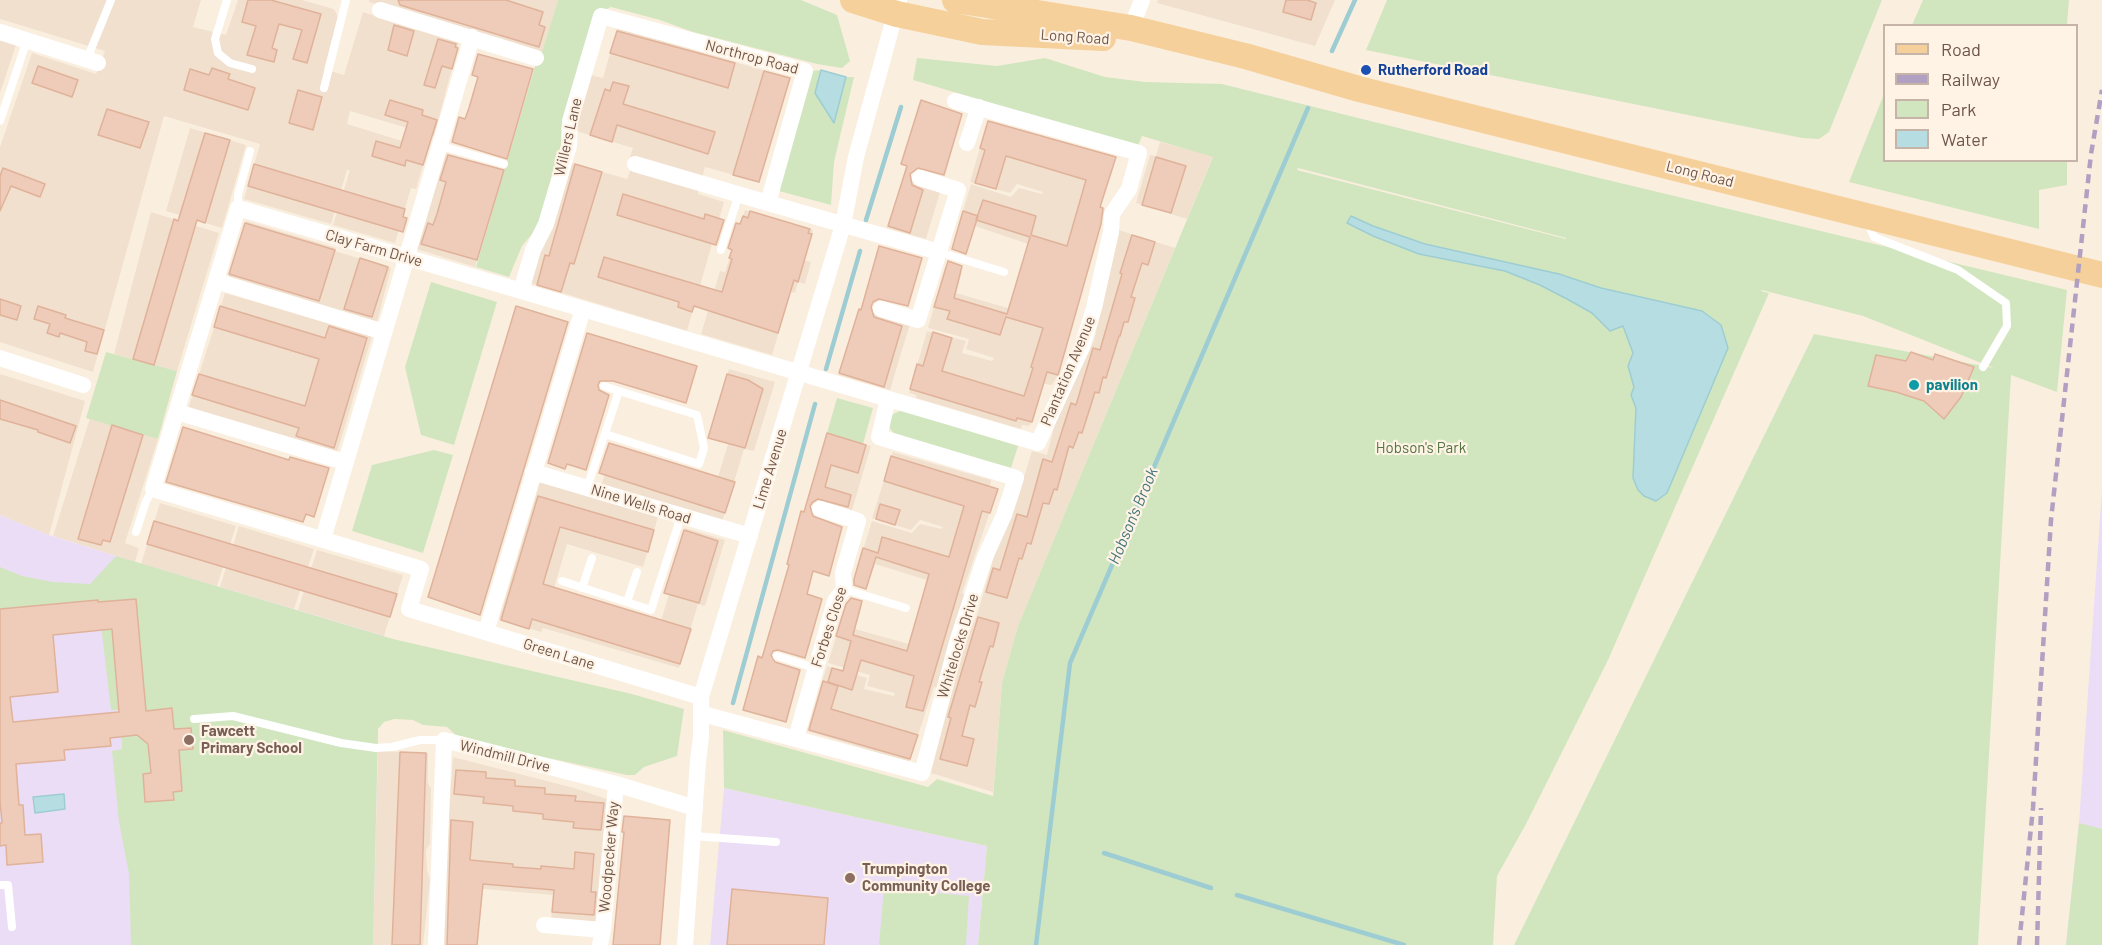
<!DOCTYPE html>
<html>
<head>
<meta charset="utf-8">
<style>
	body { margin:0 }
	#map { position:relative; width:2102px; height:945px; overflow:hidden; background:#faefdf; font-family:Barlow,sans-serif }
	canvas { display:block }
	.legend { position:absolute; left:1883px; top:24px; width:195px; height:138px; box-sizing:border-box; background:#fef3e5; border:2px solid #c5b4a7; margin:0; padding:8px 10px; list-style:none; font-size:18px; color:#6f5549 }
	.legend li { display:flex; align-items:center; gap:12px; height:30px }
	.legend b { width:30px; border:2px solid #c5b4a7 }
</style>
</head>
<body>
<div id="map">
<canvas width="2102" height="945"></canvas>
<ul class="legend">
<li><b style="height:8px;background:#f6d09a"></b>Road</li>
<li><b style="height:8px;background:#b1a0c2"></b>Railway</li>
<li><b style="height:16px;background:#d1e6bf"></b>Park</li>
<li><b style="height:16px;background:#b6dee2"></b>Water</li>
</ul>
</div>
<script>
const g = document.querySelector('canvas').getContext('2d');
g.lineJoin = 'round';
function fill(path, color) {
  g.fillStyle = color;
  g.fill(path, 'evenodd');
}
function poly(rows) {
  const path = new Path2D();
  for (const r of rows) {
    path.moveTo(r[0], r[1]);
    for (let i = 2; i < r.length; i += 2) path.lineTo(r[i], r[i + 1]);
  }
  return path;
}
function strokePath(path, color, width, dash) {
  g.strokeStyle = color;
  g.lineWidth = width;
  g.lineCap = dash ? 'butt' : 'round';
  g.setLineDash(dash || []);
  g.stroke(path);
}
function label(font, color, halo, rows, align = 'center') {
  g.font = font + ' Barlow,sans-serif';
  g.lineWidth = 4.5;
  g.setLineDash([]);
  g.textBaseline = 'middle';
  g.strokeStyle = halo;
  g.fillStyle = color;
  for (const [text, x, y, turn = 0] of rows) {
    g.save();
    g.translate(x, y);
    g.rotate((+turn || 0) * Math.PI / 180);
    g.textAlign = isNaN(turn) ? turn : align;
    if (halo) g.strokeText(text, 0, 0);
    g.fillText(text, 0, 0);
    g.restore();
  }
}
const residential = poly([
	[0,0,201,0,193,27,226,35,238,0,302,0,334,9,338,17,324,69,344,75,363,12,459,42,434,136,350,111,347,124,428,149,416,189,411,188,395,243,333,225,350,170,347,170,331,224,244,199,260,144,164,116,93,372,0,342,0,147,32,53,96,74,105,51,0,19],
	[369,0,558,0,542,52,500,38,438,22,369,2],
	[1158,0,1335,0,1315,46,1157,3],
	[617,28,790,78,759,182,705,167,702,178,630,157,633,148,573,130,590,75,603,78],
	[0,40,16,45,0,93],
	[988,120,1116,157,1100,207,1105,209,1058,375,1052,385,1044,384,1032,422,1029,426,1022,425,1021,429,916,398,916,395,909,393,927,331,966,341,962,353,992,361,994,358,966,349,969,339,928,328,945,267,962,272,956,293,1008,308,1019,276,1028,244,975,226,967,250,953,245,971,184,1011,197,1019,188,1042,194,1043,192,1017,184,1010,193,970,182],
	[190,128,246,145,222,228,166,211],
	[1160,142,1213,156,1187,219,1136,203,1150,155,1156,156],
	[446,153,504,170,475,267,417,249],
	[568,162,627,179,631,169,698,189,698,194,724,202,687,331,530,283],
	[903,178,941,189,926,239,887,228],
	[745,210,813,230,804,260,811,262,805,284,798,282,795,293,791,292,772,355,701,334,720,271,725,272],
	[151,212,219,233,177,371,114,354],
	[246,221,336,248,335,251,391,268,377,322,228,278],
	[1119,230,1175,248,1018,626,1002,683,993,792,931,773,964,644,977,615,998,543,1014,509,1032,451,1047,455,1055,423,1094,341],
	[225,293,372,336,337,453,188,409],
	[859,309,910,324,890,390,839,375],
	[729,369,775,382,754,451,744,449,722,522,601,486,614,445,718,477,728,444,708,438],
	[0,374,85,401,49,535,0,515],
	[90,418,158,439,125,543,139,548,135,562,53,536],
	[827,433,871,446,852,510,808,497],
	[893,452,991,480,990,486,998,489,962,593,966,595,939,688,934,687,909,762,807,731,827,666,867,678,864,689,894,696,895,693,867,686,870,675,828,663,847,602,862,606,855,629,909,644,927,580,875,564,867,586,853,582,872,521,912,533,920,524,942,529,943,527,920,520,911,530,872,518],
	[540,482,658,517,643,567,567,544,554,588,661,620,669,595,664,593,685,528,725,540,705,606,698,604,679,668,543,628,541,632,499,619],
	[160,503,236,526,217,586,141,564],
	[239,526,314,549,294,609,220,587],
	[317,550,403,575,384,636,298,610],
	[378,751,428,753,428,783,431,789,430,844,426,850,427,870,430,880,423,945,373,945],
	[453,757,574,788,607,799,595,925,551,922,553,895,483,889,477,945,440,945]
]);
const education = poly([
	[2102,489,2102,945,2066,945,2079,823],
	[0,515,49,535,116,556,384,636,378,729,373,945,0,945],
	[724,788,987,846,978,945,710,945]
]);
const green = poly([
	[558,0,801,0,837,15,850,61,842,68,817,64,693,32,660,20,611,7,602,11,590,33,561,128,564,143,542,222,522,246,509,277,476,267,536,63,542,52],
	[1387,0,1882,0,1829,132,1819,139,1802,138,1366,50],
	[1923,0,2069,0,2067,25,1912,25],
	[917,58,997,66,1045,58,1105,77,1145,82,1222,84,1591,176,2067,290,2057,392,2011,375,1978,945,1514,945,1814,334,1994,368,1863,316,1762,290,1761,291,1769,293,1608,660,1526,824,1497,876,1493,945,978,945,987,846,724,788,723,730,928,787,937,779,993,796,1002,683,1018,626,1213,157,1142,136,1138,146,913,80],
	[1298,168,1566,238,1566,239,1297,170],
	[821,70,815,93,835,122,846,77,854,77,834,162,831,205,779,191,812,71],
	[1884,94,1884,160,2067,161,2067,185,2039,190,2039,229,1849,182],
	[431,282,497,302,454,445,421,435,405,367],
	[106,352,177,371,158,439,86,418],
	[837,398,873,408,863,444,827,433],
	[902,410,1018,446,1011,468,895,435,889,427,891,415],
	[434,450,453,455,423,553,352,531,372,465],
	[116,556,393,639,632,694,684,709,677,756,644,767,635,775,627,775,460,739,447,727,423,725,413,720,394,719,384,722,378,729,373,945,131,945,129,874,119,822,112,751,122,749,120,710,111,710,98,600,0,609,0,567,22,576,53,582,90,584],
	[2079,823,2102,829,2102,945,2066,945],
	[884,888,969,896,966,945,879,945]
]);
const water = poly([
	[821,70,846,77,834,123,815,93,821,70],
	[1351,216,1373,226,1425,244,1559,274,1601,288,1702,311,1721,325,1728,348,1667,493,1656,501,1644,496,1638,490,1633,478,1636,408,1631,395,1634,387,1628,366,1633,353,1623,326,1610,331,1592,313,1567,299,1540,285,1505,271,1419,254,1373,236,1347,223,1351,216],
	[64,794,65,809,35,813,33,797,64,794]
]);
const stream = poly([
	[1332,51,1355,0],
	[866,220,901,107],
	[826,369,860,251],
	[733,703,815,404],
	[1104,853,1211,888],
	[1237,895,1404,945],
	[1036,945,1070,663,1308,108]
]);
const building = poly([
	[248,0,271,0,321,14,307,63,293,59,302,30,279,24,272,48,277,50,274,62,247,55,256,26,242,22,248,0],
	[398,0,506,0,543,12,539,25,545,27,539,47,400,5,398,0],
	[1286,0,1307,0,1316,3,1311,20,1283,12,1286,0],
	[394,25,414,31,407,56,388,50,394,25],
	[617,31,735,63,728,88,610,53,617,31],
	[438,39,456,44,455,47,458,48,452,69,442,66,435,88,424,85,438,39],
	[478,54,533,69,507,159,452,142,459,117,465,119,469,108,478,77,472,75,478,54],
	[38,66,78,80,72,97,32,83,38,66],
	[212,68,230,74,228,79,255,88,248,110,184,90,190,69,209,75,212,68],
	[764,71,790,78,759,182,733,175,764,71],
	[613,82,629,86,623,104,715,132,708,154,617,125,612,142,590,135,605,89,610,91,613,82],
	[298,90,322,97,313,130,289,123,298,90],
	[390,100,423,110,422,115,437,120,423,165,406,160,405,166,372,156,376,141,400,148,408,122,385,115,390,100],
	[921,100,962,114,944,175,918,168,910,174,912,185,923,190,910,233,888,226,907,166,901,164,921,100],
	[107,109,149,122,140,148,98,135,107,109],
	[988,121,1116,157,1100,207,1103,208,1101,224,1059,372,1058,375,1047,372,1032,422,1017,418,1016,421,910,389,917,364,923,366,933,332,952,338,942,371,1024,396,1033,368,1031,367,1043,328,1006,317,1000,335,947,319,950,311,934,307,948,261,962,266,954,298,1007,314,1030,237,976,220,983,200,1036,216,1031,235,1067,246,1086,180,1006,156,996,189,975,183,985,150,980,148,988,121],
	[205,133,230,140,205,223,197,220,154,365,133,359,174,219,178,221,205,133],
	[448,155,504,170,477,260,421,244,428,223,433,225,437,214,446,182,440,180,448,155],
	[1156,157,1186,166,1171,213,1142,205,1156,157],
	[254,164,405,209,403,217,407,218,403,232,248,186,254,164],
	[575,164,602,172,574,264,570,263,561,292,537,285,545,255,549,256,575,164],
	[3,168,45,184,40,197,11,186,0,211,0,176,3,168],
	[623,194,704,219,705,214,724,220,716,245,617,215,623,194],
	[750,211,810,229,808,233,812,234,798,282,794,280,778,333,694,306,692,312,678,307,679,302,598,277,604,257,722,292,732,259,729,258,732,250,728,248,736,223,740,224,743,216,748,218,750,211],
	[963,211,978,216,966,254,952,249,963,211],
	[245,223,335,250,319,301,229,274,245,223],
	[1132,235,1155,242,1148,265,1142,263,1131,297,1135,298,1128,322,1124,322,1120,336,1119,336,1106,378,1103,377,1099,393,1095,392,1082,433,1079,432,1073,448,1069,446,1057,490,1054,489,1049,504,1043,503,1031,544,1027,543,1022,559,1019,558,1007,598,986,592,993,568,1000,570,1017,514,1027,517,1043,459,1052,462,1071,403,1076,405,1093,348,1100,350,1122,274,1120,273,1132,235],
	[879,246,922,258,908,306,879,299,873,302,871,307,874,317,902,326,884,387,839,373,859,309,861,310,879,246],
	[360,258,388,267,372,317,344,309,360,258],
	[0,299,21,306,17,320,0,315,0,299],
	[38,306,66,315,65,318,104,330,97,354,85,351,87,342,60,333,59,337,47,333,50,324,34,319,38,306],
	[220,306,325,338,329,326,367,338,334,448,296,436,299,428,192,395,199,374,305,406,319,359,214,327,220,306],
	[516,306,568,322,480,615,428,597,516,306],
	[587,333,697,366,686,403,613,381,600,381,598,385,599,390,609,395,586,470,567,464,565,469,548,463,587,333],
	[1911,352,1933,360,1935,354,1974,367,1961,397,1944,419,1924,401,1896,392,1868,386,1876,355,1906,361,1911,352],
	[727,374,748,380,763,389,745,448,708,438,727,374],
	[0,400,76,426,70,443,38,432,38,430,0,419,0,400],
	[112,425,143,435,110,542,103,540,101,545,78,539,112,425],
	[183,427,289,460,290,457,329,468,314,517,306,514,303,522,166,482,183,427],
	[827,433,866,445,858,473,831,465,825,487,851,495,848,507,818,499,813,502,810,506,813,516,842,527,829,576,813,571,807,594,822,599,805,658,778,650,773,651,771,655,775,662,800,670,786,722,743,710,758,656,762,658,789,565,787,564,801,511,804,512,827,433],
	[609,443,735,482,725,513,599,473,609,443],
	[891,456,998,489,990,513,982,511,923,711,906,707,914,676,861,660,852,690,828,682,832,668,843,671,851,641,836,636,846,604,851,598,862,601,853,635,907,651,929,574,876,557,866,589,854,585,854,579,863,548,878,553,882,537,949,557,964,506,884,481,891,456],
	[538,496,654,530,648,552,560,527,543,584,691,629,680,664,532,619,529,629,501,620,538,496],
	[880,504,900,510,895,525,876,519,880,504],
	[154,521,397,594,390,617,147,544,154,521],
	[684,530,718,541,699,603,664,593,684,530],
	[136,599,146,711,172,708,174,729,191,728,193,749,179,750,182,791,173,792,174,800,145,802,143,774,151,773,148,744,137,735,110,738,111,746,64,750,65,760,16,764,19,805,23,805,25,835,41,834,43,862,7,865,6,845,0,846,0,823,2,823,0,801,0,609,98,600,98,602,136,599],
	[112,629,119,712,13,722,10,697,58,692,53,635,112,629],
	[978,617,999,623,993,647,990,646,979,682,982,682,975,707,970,705,962,736,974,739,967,766,940,759,951,718,948,717,978,617],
	[823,681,838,686,831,709,918,735,910,759,809,730,823,681],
	[400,752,426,753,420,945,392,945,400,752],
	[456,770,486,772,486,778,515,780,515,786,545,788,545,794,576,796,575,801,604,803,601,830,573,828,574,822,543,819,543,814,513,811,513,806,483,803,484,797,454,794,456,770],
	[624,816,670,820,660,945,613,945,624,832,622,832,624,816],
	[451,820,473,822,470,860,513,864,513,867,541,869,541,866,574,869,575,852,594,854,591,892,596,892,594,915,552,912,554,890,483,884,477,945,447,945,451,820],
	[732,889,828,898,824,945,727,945,732,889]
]);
const service = poly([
	[227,0,215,39,218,53,230,63,252,69],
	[87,59,111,0],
	[324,88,346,0],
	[0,121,27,40],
	[441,146,504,164],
	[238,208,238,195,250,151],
	[1867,221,1874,237,1958,270,2006,303,2007,326,1983,367],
	[721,250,739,194],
	[939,252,1004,272],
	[604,386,619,391],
	[587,488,619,391,697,415,704,448,699,464,605,434],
	[136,532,146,501,153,489],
	[562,581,651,610,681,516],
	[582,588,592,558],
	[844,589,906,608],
	[627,602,637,572],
	[777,656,815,668],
	[194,719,233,716,341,743,376,748,392,747,420,740,444,740],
	[693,836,776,842],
	[0,885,8,885,12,927]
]);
const minor = poly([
	[380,10,536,58],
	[1131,28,1142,0],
	[0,32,98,63],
	[967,143,979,107],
	[768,203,939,252],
	[216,281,384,332],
	[521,291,533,250,546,224,569,146,570,121,601,16,805,71,768,203,635,164],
	[583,309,238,208,153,489,421,569,409,609,701,697],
	[881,309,918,320,958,190,920,178],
	[0,358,83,385],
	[177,412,345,462],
	[533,472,750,536],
	[323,539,472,37],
	[486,632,583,309,1038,443,1082,347,1094,308,1111,232,1112,214,1129,189,1139,153,955,101],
	[703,714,922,773,957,642,985,557,1004,515,1016,478,879,437,888,399],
	[796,738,835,601,844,589,843,573,858,521,820,509],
	[544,925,603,930],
	[436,945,444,740,616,784,695,808],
	[600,945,603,930,616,784],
	[685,945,698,761,701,737,701,697,843,225,856,157,899,0]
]);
const primary = poly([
	[853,0,897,14,982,32,1103,38],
	[955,0,1131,28,1245,56,1359,89,2102,275]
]);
const rail = poly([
	[2019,945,2033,808,2051,520,2091,154,2102,90],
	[2037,945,2041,808]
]);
const markers = [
	[1366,70,6,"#1a4fb4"],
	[1914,385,6,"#0f9aa8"],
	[189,740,6,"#8d6e63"],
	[850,878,6,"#8d6e63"]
];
const streetNames = [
	["Long Road",1075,37,4],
	["Northrop Road",752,57,15],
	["Willers Lane",568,137,-77],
	["Long Road",1700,174,14],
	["Clay Farm Drive",374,248,16],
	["Plantation Avenue",1068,371,-67],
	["Lime Avenue",770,469,-73],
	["Nine Wells Road",641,504,17],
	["Forbes Close",829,627,-72],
	["Whitelocks Drive",958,646,-73],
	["Green Lane",559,654,17],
	["Windmill Drive",505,756,14],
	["Woodpecker Way",609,857,-85]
];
const transitNames = [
	["Rutherford Road",1378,70]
];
const cultureNames = [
	["pavilion",1926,385]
];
const parkNames = [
	["Hobson's Park",1421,448]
];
const educationNames = [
	["Fawcett",201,731],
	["Primary School",201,748],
	["Trumpington",862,869],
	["Community College",862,886]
];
const waterNames = [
	["Hobson's Brook",1133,516,-67]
];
fill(residential, '#f1e0ce');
fill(education, '#ecddf6');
fill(green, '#d1e6bf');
fill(water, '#b6dee2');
strokePath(water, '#9dcdd3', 1.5);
strokePath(stream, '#9dcdd3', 4.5);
fill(building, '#eeccb9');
strokePath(building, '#e0b29a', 1.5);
strokePath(service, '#fff', 8);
strokePath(minor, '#fff', 16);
strokePath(primary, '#f6d09a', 26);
strokePath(rail, '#b1a0c2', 4.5, [9, 6]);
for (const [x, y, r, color] of markers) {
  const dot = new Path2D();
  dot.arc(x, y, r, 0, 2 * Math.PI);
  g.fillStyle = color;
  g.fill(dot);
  strokePath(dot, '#fef3e5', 2);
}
label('15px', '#6f5549', '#fef3e5', streetNames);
label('bold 15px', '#164399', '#fef3e5', transitNames, 'left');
label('bold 15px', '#0d838f', '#fef3e5', cultureNames, 'left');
label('15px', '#537542', '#fef3e5', parkNames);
label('bold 15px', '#785e54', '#fef3e5', educationNames, 'left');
label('italic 16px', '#41747b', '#fef3e5', waterNames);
</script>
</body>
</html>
